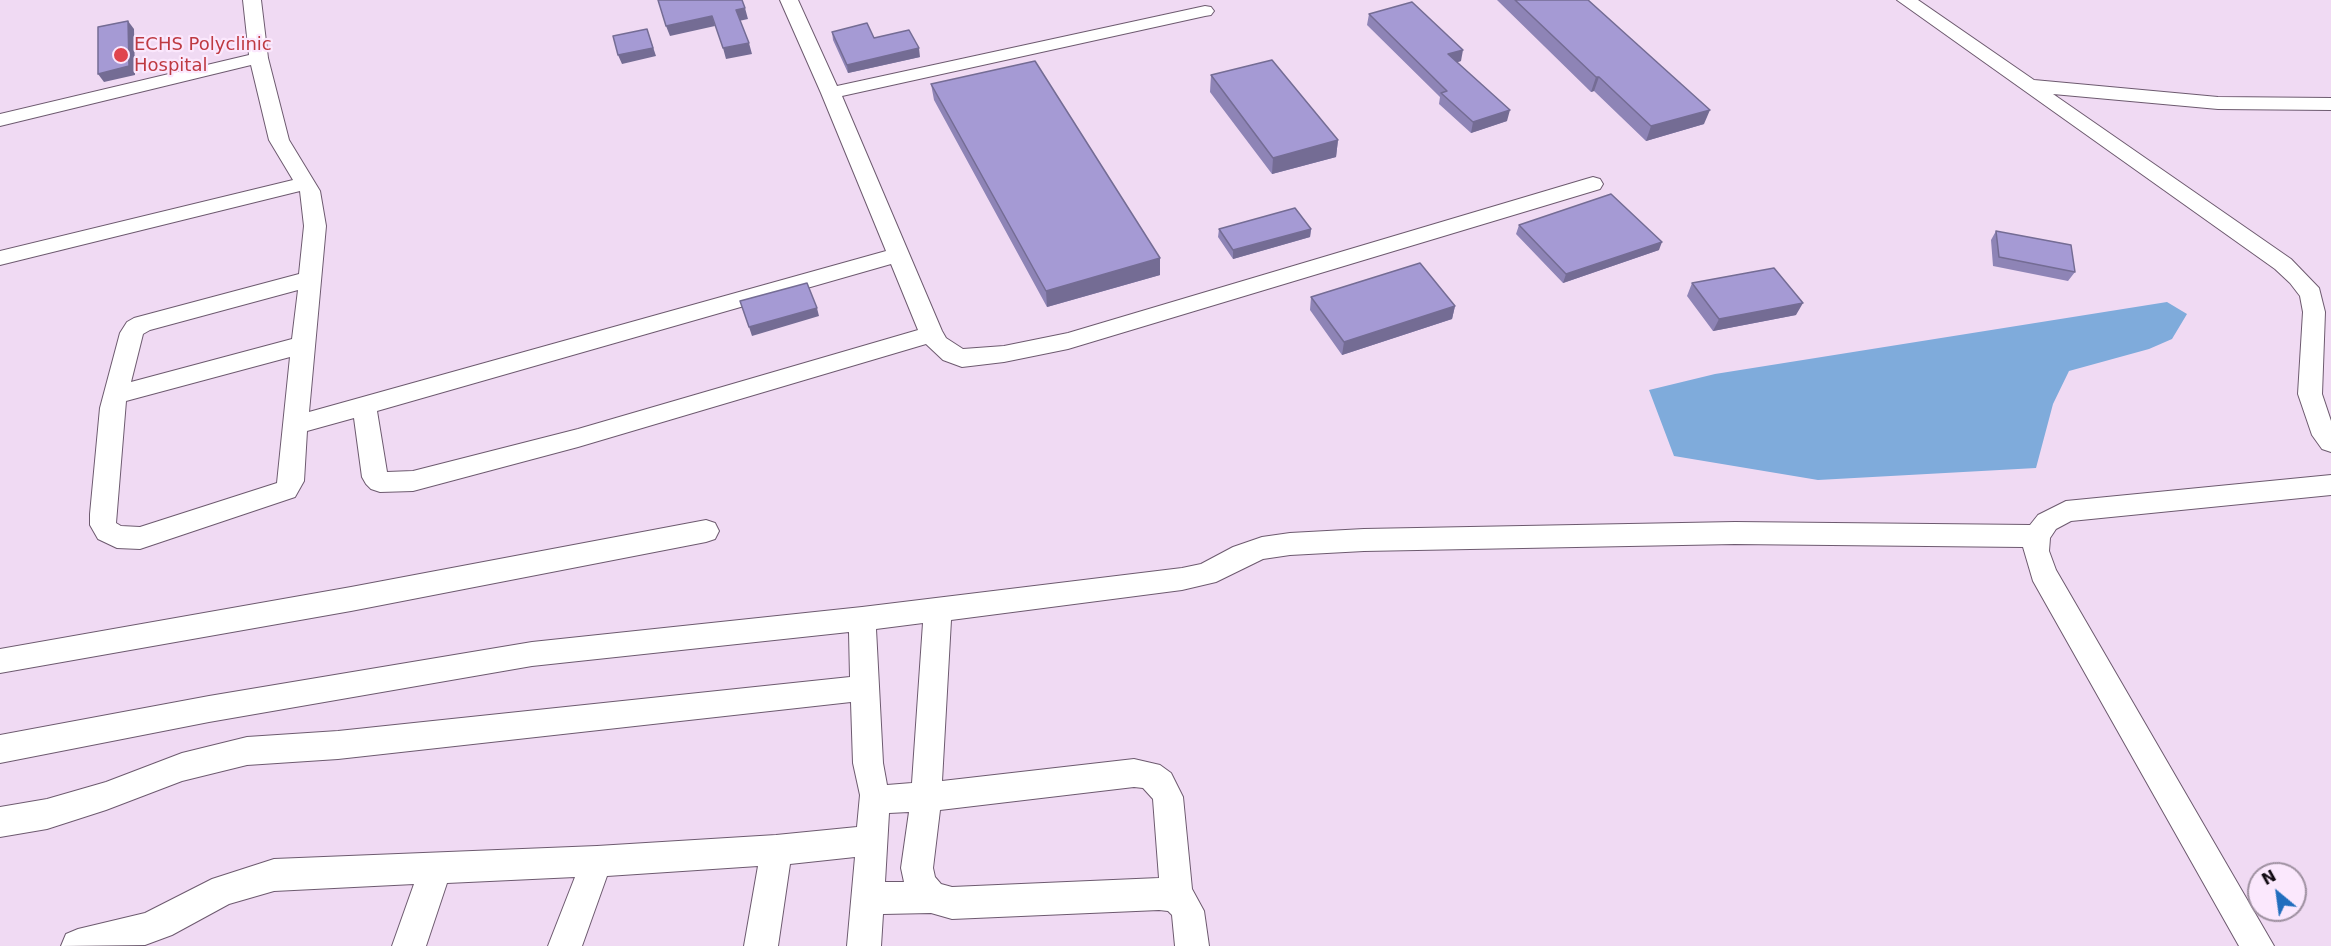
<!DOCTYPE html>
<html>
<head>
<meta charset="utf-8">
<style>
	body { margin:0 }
	#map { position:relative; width:2331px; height:946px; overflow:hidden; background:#f0daf3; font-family:"DejaVu Sans",sans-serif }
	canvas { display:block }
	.north { position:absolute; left:2247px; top:862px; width:60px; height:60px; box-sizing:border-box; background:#fbe8fd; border:2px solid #9e90a0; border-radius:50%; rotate:331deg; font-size:16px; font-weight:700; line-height:24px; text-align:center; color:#130c14 }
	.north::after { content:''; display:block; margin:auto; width:21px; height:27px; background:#216ebe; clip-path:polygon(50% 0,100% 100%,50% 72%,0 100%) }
</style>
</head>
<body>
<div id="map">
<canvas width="2331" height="946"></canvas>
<div class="north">N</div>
</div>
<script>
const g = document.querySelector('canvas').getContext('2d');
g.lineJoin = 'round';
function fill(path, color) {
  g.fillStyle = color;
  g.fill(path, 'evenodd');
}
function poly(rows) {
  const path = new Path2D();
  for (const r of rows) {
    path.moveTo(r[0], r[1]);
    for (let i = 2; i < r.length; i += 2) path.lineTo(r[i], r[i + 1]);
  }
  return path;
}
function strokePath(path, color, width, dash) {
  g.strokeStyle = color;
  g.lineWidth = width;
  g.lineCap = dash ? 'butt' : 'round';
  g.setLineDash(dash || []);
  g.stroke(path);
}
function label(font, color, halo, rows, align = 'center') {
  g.font = font + ' "DejaVu Sans",sans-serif';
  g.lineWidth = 4.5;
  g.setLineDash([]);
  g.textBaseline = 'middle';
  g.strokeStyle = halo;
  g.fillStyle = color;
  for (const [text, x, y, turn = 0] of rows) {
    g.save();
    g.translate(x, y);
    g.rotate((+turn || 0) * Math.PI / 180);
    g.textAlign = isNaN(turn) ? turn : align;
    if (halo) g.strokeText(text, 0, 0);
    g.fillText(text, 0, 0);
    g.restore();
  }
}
const water = poly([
	[2167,302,2187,314,2172,339,2149,349,2069,371,2053,404,2036,468,1818,480,1674,456,1649,390,1715,374]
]);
const minor = poly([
	[243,0,261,0,268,58,289,140,320,191,326,226,309,412,886,251,821,93,780,0,798,0,837,86,1205,6,1211,7,1214,11,1211,15,1205,16,842,96,942,331,946,338,963,349,1004,346,1068,333,1586,179,1593,177,1600,179,1603,184,1600,189,1068,349,1004,362,962,367,943,360,926,344,578,447,413,491,380,492,371,489,366,484,362,477,354,418,307,431,304,481,295,497,140,549,117,548,98,539,90,525,90,514,100,408,120,333,127,322,134,318,299,274,304,226,300,191,0,265,0,251,293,180,269,140,251,65,0,126,0,114,249,55,243,0],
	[891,264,918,330,578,429,413,471,387,472,377,411,891,264],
	[298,290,292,339,131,382,143,334,150,330,298,290],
	[290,357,277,483,140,527,121,526,116,523,126,401,290,357],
	[1897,0,1918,0,2034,80,2218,97,2331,98,2331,110,2218,109,2053,94,2291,259,2319,288,2325,312,2322,394,2331,421,2331,452,2322,449,2312,435,2298,394,2303,312,2300,296,2290,283,2275,269,1897,0],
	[2331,475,2331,495,2071,521,2056,529,2050,538,2049,551,2056,570,2274,946,2239,946,2033,581,2023,547,1735,544,1364,551,1290,555,1263,559,1216,582,1182,590,951,620,942,781,1134,759,1160,765,1171,773,1183,797,1192,889,1204,911,1209,946,1175,946,1172,915,1168,911,1159,910,952,919,931,913,883,914,881,946,847,946,855,857,790,864,778,946,744,946,758,866,607,876,582,946,548,946,575,877,447,883,426,946,392,946,414,884,274,891,229,904,172,935,145,945,61,946,66,934,78,929,145,913,212,879,274,859,597,846,776,835,857,827,860,795,853,763,851,702,338,759,247,765,182,781,106,810,47,829,0,837,0,807,47,799,106,782,182,753,247,737,338,731,850,677,849,632,532,666,209,722,0,763,0,735,209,696,532,642,862,607,1182,568,1201,564,1233,547,1262,537,1290,533,1364,529,1735,522,2030,525,2038,515,2066,501,2331,475],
	[923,623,912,783,887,785,883,763,876,629,923,623],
	[1134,787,1143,788,1153,799,1159,878,952,887,941,884,935,877,933,868,940,810,1134,787],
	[909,812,901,868,904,882,885,882,889,813,909,812],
	[706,520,715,523,719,531,715,539,706,542,351,611,0,673,0,649,351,587,706,520]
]);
const wall = poly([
	[1497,0,1588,0,1704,124,1646,141,1594,91,1591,92],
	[1369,14,1461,61,1457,62,1507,121,1471,133,1439,104,1440,97,1367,25],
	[832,32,874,38,920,57,848,73,833,40],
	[1211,75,1338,140,1336,157,1272,174,1210,92],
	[931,84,1160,275,1047,307,934,100],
	[1519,225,1659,250,1563,283,1516,234],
	[1219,229,1311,229,1310,237,1233,259,1218,237],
	[1996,231,2075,272,2068,281,1993,266,1991,240],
	[1692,283,1796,315,1713,331,1687,296],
	[1311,297,1455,306,1452,319,1342,355,1310,310]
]);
const shadedWall = poly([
	[745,8,748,19,739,21,736,10],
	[712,16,715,26,670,36,666,26],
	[128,21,134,29,135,75,104,82,98,74],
	[647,29,656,56,622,64,618,55],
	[749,43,752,54,726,59,723,48],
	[919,48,920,57,848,73,847,65],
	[1463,50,1461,61,1446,66,1448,54],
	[1596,77,1599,77,1594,91,1591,92],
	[1510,110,1507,121,1471,133,1473,122],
	[1710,110,1704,124,1646,141,1651,126],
	[1338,140,1336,157,1272,174,1273,158],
	[1311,229,1310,237,1233,259,1233,250],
	[1662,242,1659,250,1563,283,1566,274],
	[1160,258,1160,275,1047,307,1046,291],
	[1803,303,1796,315,1713,331,1719,319],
	[1455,306,1452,319,1342,355,1344,342],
	[817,308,819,316,752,336,749,327]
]);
const building = poly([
	[658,0,742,0,745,8,736,10,749,43,723,48,712,16,666,26,658,0],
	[1515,0,1588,0,1710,110,1651,126,1599,77,1596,77,1515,0],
	[1412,2,1463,50,1448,54,1510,110,1473,122,1441,93,1447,91,1369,14,1412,2],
	[128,21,129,66,98,74,98,27,128,21],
	[867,23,874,38,909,30,919,48,847,65,832,32,867,23],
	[647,29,653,48,618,55,613,36,647,29],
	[1272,60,1338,140,1273,158,1211,75,1272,60],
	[1035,61,1160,258,1046,291,931,84,1035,61],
	[1611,194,1662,242,1566,274,1519,225,1611,194],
	[1295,208,1311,229,1233,250,1219,229,1295,208],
	[1996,231,2071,245,2075,272,1999,257,1996,231],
	[1420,263,1455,306,1344,342,1311,297,1420,263],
	[1774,268,1803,303,1719,319,1692,283,1774,268],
	[807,283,817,308,749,327,740,301,807,283]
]);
const markers = [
	[121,55,8,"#e0444e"]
];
const farHealthnames = [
	["ECHS Polyclinic",134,45],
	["Hospital",134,66]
];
fill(water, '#7fabdb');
strokePath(minor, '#6d5a6f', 2);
fill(minor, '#fff');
fill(wall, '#8e84b6');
fill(shadedWall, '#746c94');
fill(building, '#a59ad4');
strokePath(building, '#746c94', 1.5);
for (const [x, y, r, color] of markers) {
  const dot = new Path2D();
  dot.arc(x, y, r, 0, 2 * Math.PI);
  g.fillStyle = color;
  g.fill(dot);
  strokePath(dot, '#fbe8fd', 2);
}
label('18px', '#be3a42', '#fbe8fd', farHealthnames, 'left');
</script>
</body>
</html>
